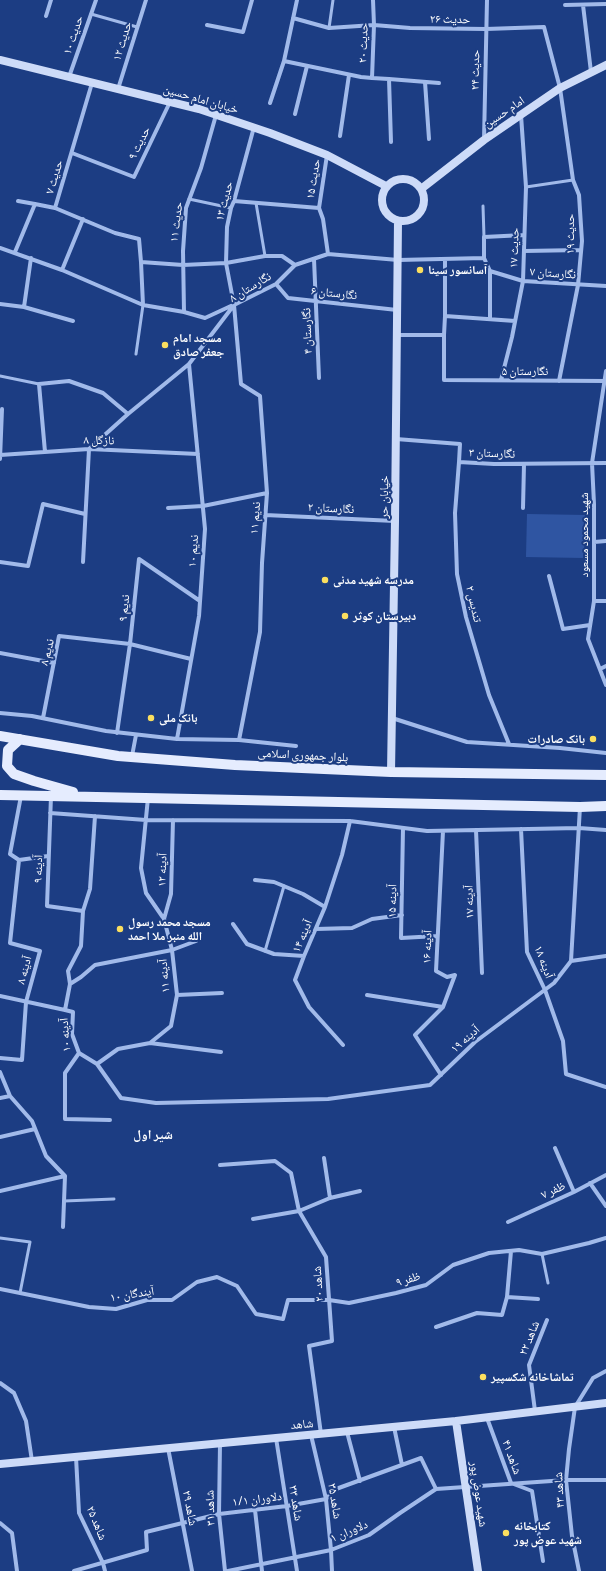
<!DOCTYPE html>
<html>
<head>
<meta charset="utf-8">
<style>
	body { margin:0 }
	canvas { display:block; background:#1c3d83 }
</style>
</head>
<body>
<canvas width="606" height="1571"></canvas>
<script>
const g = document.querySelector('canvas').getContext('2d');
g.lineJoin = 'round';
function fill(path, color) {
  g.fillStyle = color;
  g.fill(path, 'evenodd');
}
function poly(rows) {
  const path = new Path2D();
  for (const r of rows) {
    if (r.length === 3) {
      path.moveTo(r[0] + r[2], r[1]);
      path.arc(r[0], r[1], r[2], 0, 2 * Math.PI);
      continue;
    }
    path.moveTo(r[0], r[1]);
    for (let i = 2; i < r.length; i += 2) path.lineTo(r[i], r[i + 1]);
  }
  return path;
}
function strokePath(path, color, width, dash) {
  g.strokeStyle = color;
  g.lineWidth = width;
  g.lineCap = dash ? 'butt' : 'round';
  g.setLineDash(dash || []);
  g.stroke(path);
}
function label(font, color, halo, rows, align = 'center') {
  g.font = font + ' Commissioner,"Noto Naskh Arabic",sans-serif';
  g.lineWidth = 4;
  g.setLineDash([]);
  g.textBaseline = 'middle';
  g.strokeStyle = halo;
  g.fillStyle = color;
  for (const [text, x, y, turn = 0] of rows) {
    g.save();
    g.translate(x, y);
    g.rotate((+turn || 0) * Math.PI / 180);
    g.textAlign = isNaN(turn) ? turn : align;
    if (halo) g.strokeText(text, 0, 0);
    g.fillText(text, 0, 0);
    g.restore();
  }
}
const green = poly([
	[527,514,585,515,584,558,526,557]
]);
const lane = poly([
	[91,14,137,27],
	[329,28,333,0],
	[526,187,573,180],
	[189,199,231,208],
	[256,203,265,256],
	[483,206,484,237],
	[136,354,143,305],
	[0,376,39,384],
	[265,951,284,886],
	[64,1201,114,1199],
	[0,1238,30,1242,20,1293],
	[542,1254,548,1283]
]);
const street = poly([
	[373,0,374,25,372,78,389,79,391,142],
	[565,5,606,4],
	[583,5,591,72],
	[46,16,51,0],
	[293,18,329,28,374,25,410,28,486,29,544,27,560,88,573,180,579,195,582,241,578,285,559,381],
	[207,25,243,32,252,0],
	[284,61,361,77,372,78],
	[69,77,96,0],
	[389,79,439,83],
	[425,82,429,139],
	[118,89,146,0],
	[270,103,284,61,297,0],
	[295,114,307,66],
	[340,136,349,75],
	[484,140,487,0],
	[72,153,134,177,170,102],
	[327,155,319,208,323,219,328,254],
	[18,201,35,204],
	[234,201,319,208],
	[55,208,115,233,139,239,141,262,183,265,226,263,265,256,282,256,295,265],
	[0,248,62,270,143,305,184,312,205,318,233,305],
	[524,251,581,250],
	[15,252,35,204,55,208,92,83],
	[484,258,484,237,524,235],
	[314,259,319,378],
	[141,262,143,305],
	[62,270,83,219],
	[490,271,490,319],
	[276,284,288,298,397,310],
	[0,304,24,307,73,321],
	[24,307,31,258],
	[184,312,183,251,186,208,201,168,216,115],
	[445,316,445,259],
	[397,335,444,335,445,316,515,321],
	[444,335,444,380,606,381],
	[606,371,592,463,594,504,594,601,588,639,606,685],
	[501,380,512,337,523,281,526,187,521,115],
	[396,439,460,444,459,462,494,464,606,463],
	[45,452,39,384,69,381,103,393,128,414],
	[0,455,89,449,198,454],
	[0,459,2,409],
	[459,462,455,513,457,574,466,617,489,695,509,744],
	[168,508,203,506,267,493],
	[523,508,524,464],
	[265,515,395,521],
	[594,542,606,541],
	[0,562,28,566,43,504,85,514],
	[83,562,89,449,128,414,189,364,234,305,276,284,295,265,328,254,398,260,484,258,490,271,523,281,606,286],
	[549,576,563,629,590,625],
	[594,601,606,601],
	[0,653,54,663],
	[600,669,606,666],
	[0,713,32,716,106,731,177,739,239,740,296,746],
	[43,718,59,636,130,644,191,659],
	[392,718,467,742,560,748,606,753],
	[117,733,130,644,139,559,200,601],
	[177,739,199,616,205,529,189,364],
	[239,740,260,632,262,563,267,493,260,396,241,384,234,305,226,263,227,227,231,208,234,201,254,127],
	[132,756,136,735],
	[51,796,47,906,83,911],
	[50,813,146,820,350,821,427,831,579,828,606,830],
	[95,816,90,889,83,911,81,946,68,971,70,984,65,1010,73,1012,72,1034,79,1053,65,1073,65,1119,110,1120],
	[403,828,401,938,437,936],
	[521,829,527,952,545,990,563,1041,566,1074,606,1087],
	[476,830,482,973],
	[19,860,48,856],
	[255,880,274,882,303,894,325,907],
	[164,919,171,894,173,820],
	[233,924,247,944,274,954,304,956],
	[316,929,352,928,372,919,402,915],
	[571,961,606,956],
	[70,984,81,977,95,965,172,950,196,941],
	[177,995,222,993],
	[367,995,443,1007],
	[0,996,65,1010],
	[150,1043,221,1052],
	[343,1045,309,1007,295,980,304,956,325,907,342,855,350,821],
	[79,1053,97,1064,121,1098,156,1103,328,1099,430,1085,475,1042,554,983,571,961,580,807],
	[0,1058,22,1060,26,1002,40,951,10,943,19,860,10,854,21,796],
	[97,1064,118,1049,150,1043,171,1026,177,995,172,950,164,919,146,893,141,868,148,798],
	[0,1072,10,1096,32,1121,46,1156,65,1176,63,1227],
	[441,1075,415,1035,443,1007,455,975,447,977,436,971,443,831],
	[0,1098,10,1096],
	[0,1137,35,1129],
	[555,1148,574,1192],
	[324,1158,330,1198],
	[220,1165,275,1161,291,1173,299,1211,326,1257,332,1341,309,1346,321,1434],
	[590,1183,606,1206],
	[0,1191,65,1176],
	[253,1219,299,1211,330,1198,360,1191],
	[508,1222,574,1192,606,1175],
	[0,1289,89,1307,116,1309,147,1300,172,1300,197,1282,217,1277,237,1286,256,1314,283,1319,288,1300,329,1300,349,1303,396,1293,426,1285,453,1265,489,1253,519,1250,542,1254,589,1243,606,1238],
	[507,1297,511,1251],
	[436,1327,477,1313,502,1315,507,1297,538,1299],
	[0,1383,14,1393,26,1421,32,1461],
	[535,1411,529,1365,547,1320],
	[487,1418,511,1483,532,1491,543,1561],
	[394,1427,402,1465],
	[347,1432,360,1481],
	[311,1435,326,1499,331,1550,332,1571],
	[276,1438,297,1571],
	[220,1444,219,1514,225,1571],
	[168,1448,192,1571],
	[76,1457,79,1513,103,1563,105,1571],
	[255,1510,262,1571],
	[0,1523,12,1533,17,1571],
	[74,1571,147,1550,146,1532,219,1514,287,1506,326,1499,336,1489,421,1458,436,1489],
	[228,1571,331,1550,369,1535,400,1513,436,1489,566,1480,606,1480],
	[579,1571,572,1536,566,1480,569,1449,575,1407,593,1378,606,1371]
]);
const secondary = poly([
	[0,60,199,109,270,133,327,155,386,186],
	[403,200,21],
	[421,189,484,140,560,88,606,65],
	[391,772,395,521,398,221],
	[456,1421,478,1571],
	[0,1464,456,1421,606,1403]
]);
const primary = poly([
	[0,736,118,756,235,765,391,772,606,775],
	[20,739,8,750,7,766,14,774,34,781,73,792],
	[0,795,580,807,606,806]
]);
const markers = [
	[420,270,4,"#fbdf5f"],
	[165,345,4,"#fbdf5f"],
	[325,580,4,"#fbdf5f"],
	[345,616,4,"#fbdf5f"],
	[151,718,4,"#fbdf5f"],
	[593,739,4,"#fbdf5f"],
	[120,929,4,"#fbdf5f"],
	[483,1377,4,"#fbdf5f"],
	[506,1533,4,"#fbdf5f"]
];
const streetNames = [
	["حدیث ۲۶",450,19,1],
	["حدیث ۱۰",73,35,-71],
	["حدیث ۱۲",122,41,-73],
	["حدیث ۲۰",363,43,-88],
	["حدیث ۲۴",475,70,-89],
	["خیابان امام حسین",201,99,16],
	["امام حسین",504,112,-34],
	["حدیث ۹",139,143,-64],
	["حدیث ۷",54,177,-73],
	["حدیث ۱۵",313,179,-81],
	["حدیث ۱۳",224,201,-75],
	["حدیث ۱۱",176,222,-83],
	["حدیث ۱۹",570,234,-90],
	["حدیث ۱۷",514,248,-88],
	["نگارستان ۷",553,273,4],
	["نگارستان ۸",250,287,-31],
	["نگارستان ۶",334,293,6],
	["نگارستان ۴",307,331,-92],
	["نگارستان ۵",525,371],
	["نازگل ۸",99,440,1],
	["نگارستان ۳",492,453,2],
	["خیابان حر",384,497,-89],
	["نگارستان ۲",331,508,3],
	["ندیم ۱۱",255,518,-86],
	["شهید محمود مسعود",584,535,-90],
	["ندیم ۱۰",193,551,-86],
	["تندیس ۲",474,604,77],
	["ندیم ۹",124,608,-84],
	["ندیم ۸",47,652,-76],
	["بلوار جمهوری اسلامی",303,755,3],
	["آدینه ۹",38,869,-89],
	["آدینه ۱۲",162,870,-88],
	["آدینه ۱۵",392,901,-89],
	["آدینه ۱۷",469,902,-92],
	["آدینه ۱۴",302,936,-67],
	["آدینه ۱۶",427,947,-88],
	["آدینه ۱۸",544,962,69],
	["آدینه ۸",24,970,-75],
	["آدینه ۱۱",164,976,-95],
	["آدینه ۱۰",65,1035,-95],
	["آدینه ۱۹",465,1039,-42],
	["ظفر ۷",553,1190,-25],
	["ظفر ۹",408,1279,-17],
	["شاهد ۲۰",318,1284,-94],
	["آیندگان ۱۰",132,1294,-9],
	["شاهد ۲۲",529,1338,-68],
	["شاهد",302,1424,-5],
	["شاهد ۴۱",512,1457,70],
	["شاهد ۴۳",559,1490,-93],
	["شهید عوض پور",479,1494,82],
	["دلاوران ۱/۱",257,1499,-7],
	["شاهد ۳۵",335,1501,81],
	["شاهد ۳۳",296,1503,81],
	["شاهد ۲۹",190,1508,79],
	["شاهد ۳۱",210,1508,-92],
	["شاهد ۲۵",97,1523,68],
	["دلاوران ۱",349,1531,-23]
];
const poiNames = [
	["آسانسور سینا",428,270],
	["مسجد امام",173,338],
	["جعفر صادق",173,352],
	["مدرسه شهید مدنی",333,580],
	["دبیرستان کوثر",353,616],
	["بانک ملی",159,718],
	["بانک صادرات",585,739,"right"],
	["مسجد محمد رسول",128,922],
	["الله منبر ملا احمد",128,936],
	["تماشاخانه شکسپیر",491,1377],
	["کتابخانه",514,1526],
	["شهید عوض پور",514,1540]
];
const neighbourhoodNames = [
	["شیر اول",153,1135]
];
fill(green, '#2f55a2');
strokePath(lane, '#a1baea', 3);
strokePath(street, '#a1baea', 4);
strokePath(secondary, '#cddbf8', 8);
strokePath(primary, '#e5ecfe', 10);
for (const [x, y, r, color] of markers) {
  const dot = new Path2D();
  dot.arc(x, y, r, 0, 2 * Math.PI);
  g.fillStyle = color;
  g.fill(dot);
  strokePath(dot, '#1c3d83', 1.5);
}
label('12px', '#fff', '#1c3d83', streetNames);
label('bold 12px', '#fff', '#1c3d83', poiNames, 'left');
label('bold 13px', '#fff', '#1c3d83', neighbourhoodNames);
</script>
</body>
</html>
